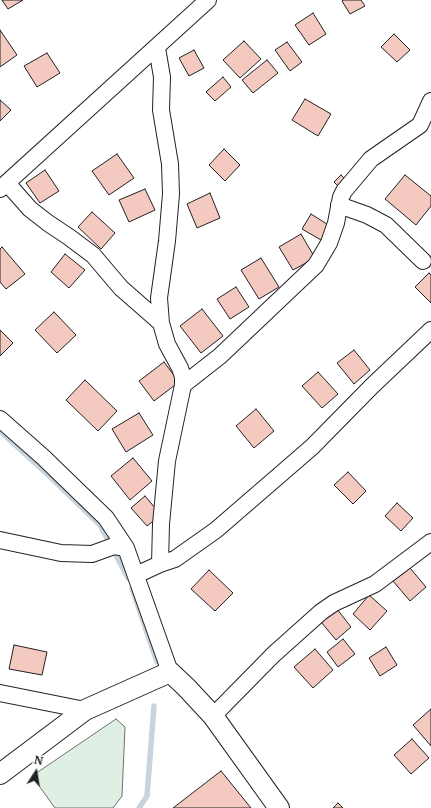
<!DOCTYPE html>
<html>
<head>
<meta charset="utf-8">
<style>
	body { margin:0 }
	#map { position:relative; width:431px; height:808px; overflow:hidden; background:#fff; font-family:Merriweather,serif }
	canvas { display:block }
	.north { position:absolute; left:16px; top:752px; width:40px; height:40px; -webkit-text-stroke:3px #fff; paint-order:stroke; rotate:12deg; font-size:11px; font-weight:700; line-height:16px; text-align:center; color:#222 }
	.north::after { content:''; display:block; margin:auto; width:14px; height:18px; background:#222; clip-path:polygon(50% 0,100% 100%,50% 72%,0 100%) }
</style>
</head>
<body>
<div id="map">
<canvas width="431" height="808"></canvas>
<div class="north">N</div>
</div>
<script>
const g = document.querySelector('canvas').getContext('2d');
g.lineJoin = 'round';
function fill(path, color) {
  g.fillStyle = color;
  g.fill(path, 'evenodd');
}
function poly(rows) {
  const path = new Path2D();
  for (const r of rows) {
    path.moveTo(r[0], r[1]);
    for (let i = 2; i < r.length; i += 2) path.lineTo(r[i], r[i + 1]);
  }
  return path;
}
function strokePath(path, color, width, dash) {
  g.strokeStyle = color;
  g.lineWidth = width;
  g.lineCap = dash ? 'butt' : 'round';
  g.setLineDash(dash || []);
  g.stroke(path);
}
const green = poly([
	[116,719,125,727,122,796,113,808,55,808,32,776,116,719]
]);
const stream = poly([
	[0,431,47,474,100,525,128,578],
	[132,588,157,662],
	[139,808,147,796,154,706]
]);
const building = poly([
	[2,0,23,0,8,9,2,0],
	[343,0,361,0,365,6,350,14,342,1,343,0],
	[313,13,326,34,309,45,295,25,313,13],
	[0,30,17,55,0,67,0,30],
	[394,34,410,50,397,62,381,47,394,34],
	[244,41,261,59,240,78,223,60,244,41],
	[287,42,302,62,290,71,275,50,287,42],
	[194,50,204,68,189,76,179,58,194,50],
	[47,53,60,73,37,87,24,66,47,53],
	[267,60,278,73,253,93,242,80,267,60],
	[223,77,231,87,215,101,206,92,223,77],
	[305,99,331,114,318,136,292,120,305,99],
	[0,100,11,110,0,121,0,100],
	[224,149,240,165,225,181,209,165,224,149],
	[117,154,134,178,109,195,92,171,117,154],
	[45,170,59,191,40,203,26,183,45,170],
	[341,175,348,182,341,189,334,182,341,175],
	[405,175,431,196,431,206,416,225,385,199,405,175],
	[145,189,155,210,129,222,119,200,145,189],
	[210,193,220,218,197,228,187,204,210,193],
	[92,212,115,233,101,249,78,227,92,212],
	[311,214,330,226,321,240,302,229,311,214],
	[301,234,315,258,293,270,279,247,301,234],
	[2,247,25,274,6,289,0,282,0,249,2,247],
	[65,254,85,270,69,288,51,272,65,254],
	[261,258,279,287,259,299,241,270,261,258],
	[429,273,431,275,431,303,415,287,429,273],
	[236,287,249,307,230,319,217,299,236,287],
	[202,309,223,336,201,353,180,326,202,309],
	[54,312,76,335,57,353,35,330,54,312],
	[0,330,13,343,0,356,0,330],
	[354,350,370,370,354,384,337,363,354,350],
	[164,362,179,382,154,401,139,381,164,362],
	[318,372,338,394,322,408,302,386,318,372],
	[85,380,117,411,98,431,66,400,85,380],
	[256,409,274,431,254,448,236,426,256,409],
	[139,413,153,435,126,452,112,429,139,413],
	[133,458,152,481,130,500,111,476,133,458],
	[348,472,366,491,353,504,334,485,348,472],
	[145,496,161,515,147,526,131,508,145,496],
	[397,503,413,518,401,531,385,516,397,503],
	[410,568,426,587,410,601,393,581,410,568],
	[209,570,233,593,215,611,191,589,209,570],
	[369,595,387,611,370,630,353,614,369,595],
	[337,609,351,627,336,640,321,622,337,609],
	[343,639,355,654,338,667,327,652,343,639],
	[14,645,47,652,42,675,9,669,14,645],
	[386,647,397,665,380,676,369,658,386,647],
	[315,649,333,670,313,688,294,667,315,649],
	[431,709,431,746,413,725,431,709],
	[412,739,429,758,411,774,394,755,412,739],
	[221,771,251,808,173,808,221,771],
	[338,803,343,808,333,808,338,803]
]);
const minor = poly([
	[157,48,162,77,161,110,170,164,171,194,167,241,159,298,161,323,167,344,180,368,183,377,183,385,167,461,161,524,160,564],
	[7,183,30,209,48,223,69,237,93,255,121,288,161,323],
	[0,189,208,0],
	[339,205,367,215,386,225,423,261],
	[183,385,220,356,316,265,329,243,336,223,341,197,344,191,371,159,420,125,431,101],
	[0,419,43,457,106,518,126,548,170,672],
	[0,540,61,553,92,554,114,546,126,548],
	[136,575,160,564,175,559,216,530,312,447,372,386,431,330],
	[0,693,85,710],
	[213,716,274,654,321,612,334,603,375,584,431,542]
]);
const tertiary = poly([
	[0,774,85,710,170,672,186,687,213,716,279,808]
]);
fill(green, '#e0efe3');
strokePath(green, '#6f6f6f', 1);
strokePath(stream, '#c7d3dd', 5.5);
fill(building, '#f3c9c0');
strokePath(building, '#222', 1);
strokePath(minor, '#222', 18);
strokePath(tertiary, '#222', 22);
strokePath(minor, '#fff', 16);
strokePath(tertiary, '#fff', 20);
</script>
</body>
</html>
